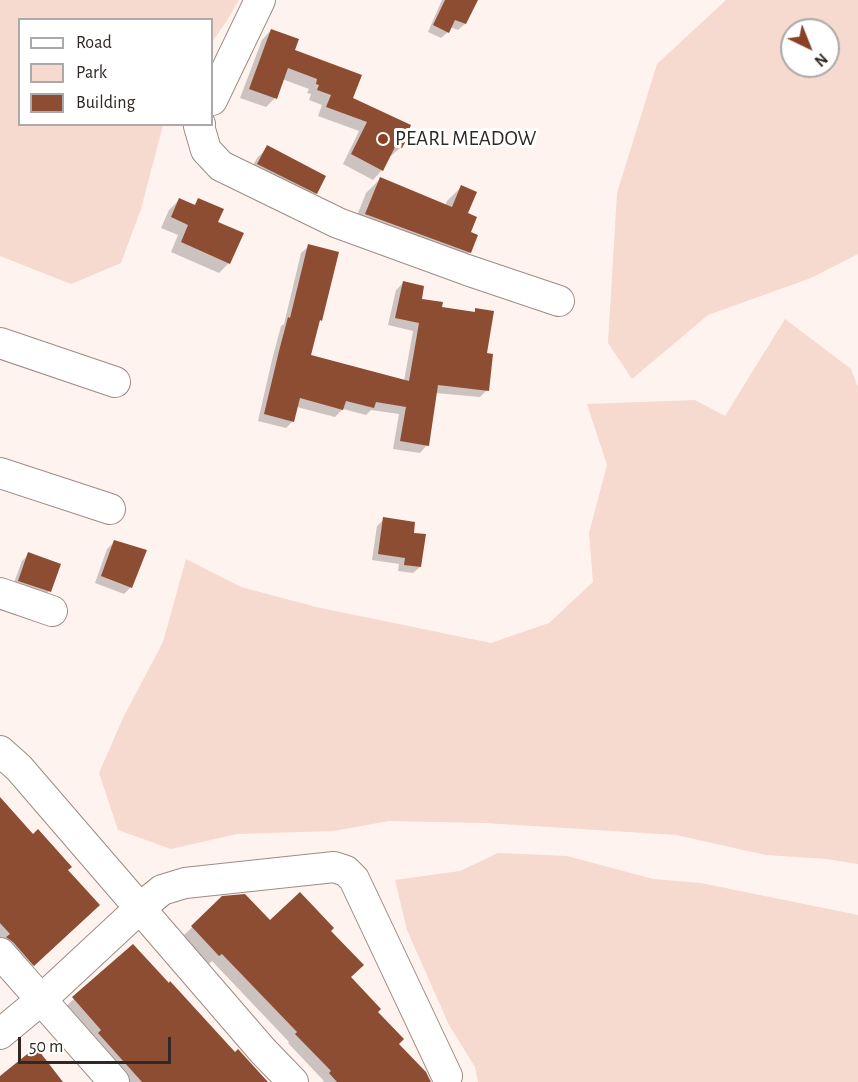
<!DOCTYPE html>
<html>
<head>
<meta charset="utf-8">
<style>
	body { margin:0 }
	#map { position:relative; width:858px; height:1082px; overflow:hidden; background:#fff3ef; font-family:"Alegreya Sans",sans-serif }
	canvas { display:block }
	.legend { position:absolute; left:18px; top:18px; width:195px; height:108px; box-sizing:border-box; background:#fff; border:2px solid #aca9a8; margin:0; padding:8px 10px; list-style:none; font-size:18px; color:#2f2825 }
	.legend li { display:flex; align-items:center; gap:12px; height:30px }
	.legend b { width:30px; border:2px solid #aca9a8 }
	.north { position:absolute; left:780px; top:18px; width:60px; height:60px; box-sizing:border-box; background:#fff; border:2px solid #aca9a8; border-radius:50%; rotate:137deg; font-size:16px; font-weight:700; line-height:24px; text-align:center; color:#2f2825 }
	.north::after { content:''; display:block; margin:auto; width:21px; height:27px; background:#8a4123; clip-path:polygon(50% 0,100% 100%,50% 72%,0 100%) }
	.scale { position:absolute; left:18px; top:1037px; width:153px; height:27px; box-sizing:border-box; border:3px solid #2f2825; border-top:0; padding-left:8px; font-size:18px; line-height:21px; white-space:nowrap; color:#2f2825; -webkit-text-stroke:4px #fff; paint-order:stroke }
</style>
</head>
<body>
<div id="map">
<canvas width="858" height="1082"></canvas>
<ul class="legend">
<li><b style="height:8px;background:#fff"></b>Road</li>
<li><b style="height:16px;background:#f6d9cf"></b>Park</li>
<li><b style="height:16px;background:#8d4d33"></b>Building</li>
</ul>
<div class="north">N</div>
<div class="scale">50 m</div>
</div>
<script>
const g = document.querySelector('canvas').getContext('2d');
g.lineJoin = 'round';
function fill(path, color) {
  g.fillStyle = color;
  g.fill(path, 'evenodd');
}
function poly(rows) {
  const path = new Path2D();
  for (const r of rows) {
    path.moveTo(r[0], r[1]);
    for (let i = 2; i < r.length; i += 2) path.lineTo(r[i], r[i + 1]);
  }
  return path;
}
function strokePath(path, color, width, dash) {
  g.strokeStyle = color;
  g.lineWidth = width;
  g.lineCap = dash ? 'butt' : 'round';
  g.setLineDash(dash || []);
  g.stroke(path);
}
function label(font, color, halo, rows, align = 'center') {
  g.font = font + ' "Alegreya Sans",sans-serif';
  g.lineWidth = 6;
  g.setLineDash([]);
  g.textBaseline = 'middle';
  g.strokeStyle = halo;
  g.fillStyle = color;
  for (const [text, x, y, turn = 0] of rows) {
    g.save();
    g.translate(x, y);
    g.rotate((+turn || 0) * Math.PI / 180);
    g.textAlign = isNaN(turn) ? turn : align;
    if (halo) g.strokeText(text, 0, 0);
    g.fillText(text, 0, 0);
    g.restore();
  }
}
const green = poly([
	[0,0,239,0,226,22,212,42,212,20,20,20,20,124,163,125,141,209,121,263,71,284,0,256],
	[726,0,858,0,858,254,811,278,708,315,632,379,608,343,617,193,657,64],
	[792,30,828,30,828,66,792,66],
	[785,319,851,369,858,387,858,864,827,859,766,855,676,835,485,823,389,821,333,831,237,834,171,849,118,830,99,773,123,718,163,642,186,559,241,587,316,607,491,643,549,623,593,582,589,533,607,465,587,404,695,400,725,416],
	[498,853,567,856,653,879,701,883,858,915,858,1082,478,1082,475,1067,449,1025,407,930,395,880,460,871]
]);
const shadow = poly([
	[442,0,464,0,465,24,458,30,450,27,448,32,441,38,428,32],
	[271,30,293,51,351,99,401,147,391,156,389,156,382,170,373,180,343,164,359,131,318,116,322,105,309,100,311,94,307,93,309,89,282,79,275,98,266,107,240,98,262,40],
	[268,147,316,193,305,203,248,175,257,158],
	[380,179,445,206,447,201,461,187,469,233,470,252,456,266,352,228,366,193],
	[179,200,193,206,199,200,216,222,229,263,219,273,171,252,178,235,161,228,169,210],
	[309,246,320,320,318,322,309,356,404,381,413,331,388,325,396,290,403,283,420,300,440,309,472,314,476,310,486,355,487,390,480,397,435,393,427,445,420,453,393,449,399,414,371,410,366,415,343,409,335,417,297,407,293,421,286,428,258,421,272,360,281,326,284,324,301,253],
	[384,519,412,534,420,567,413,573,398,571,399,564,372,560,377,526],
	[114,542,131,587,124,594,95,583,107,549],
	[29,554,49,591,42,598,12,588,22,561],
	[0,800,67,870,91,913,26,972,0,939],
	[223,898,270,923,329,931,349,978,376,1012,397,1044,429,1082,322,1082,324,1081,288,1043,289,1042,212,961,209,964,183,936],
	[133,946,235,1054,266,1082,124,1082,64,1008]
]);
const building = poly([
	[445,0,478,0,466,24,455,20,449,33,433,25],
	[271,29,299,39,295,50,362,75,353,98,411,125,408,132,410,133,402,148,396,145,383,171,351,154,367,122,326,107,331,95,317,90,319,85,316,84,317,79,288,68,277,99,249,89],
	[267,145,326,176,317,194,257,164],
	[380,177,452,207,461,185,477,192,468,213,477,217,471,232,478,235,471,253,365,214],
	[179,198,195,205,198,198,224,209,218,222,244,233,230,264,181,242,188,225,171,217],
	[308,244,339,252,322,321,320,320,311,355,409,381,419,323,395,318,403,281,424,286,422,299,443,302,442,307,475,312,475,308,494,311,487,353,493,354,489,391,438,385,429,446,400,441,406,407,376,402,374,408,346,401,343,410,300,398,294,422,264,414,279,351,288,317,290,318],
	[383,517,415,522,414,533,426,534,421,567,404,565,405,558,378,554],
	[114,540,147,550,132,588,101,576],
	[28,552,61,564,51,592,18,581],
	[0,797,33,834,38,829,72,867,68,870,100,905,34,966,13,942,6,937,10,934,0,923],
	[300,892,334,928,331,931,364,965,351,977,381,1009,378,1012,404,1039,399,1044,426,1072,431,1082,337,1082,329,1073,331,1071,295,1034,297,1032,222,954,219,956,191,926,222,896,245,894,270,920],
	[133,944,169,983,170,981,235,1052,238,1049,268,1082,142,1082,98,1033,101,1030,72,997],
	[36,1047,63,1082,0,1082,0,1076]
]);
const minor = poly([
	[212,100,260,0],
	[200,124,199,126,206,150,221,166,338,223,467,270,559,301],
	[0,343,115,382],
	[0,473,110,509],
	[0,593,52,611],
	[0,751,19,768,263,1051,293,1082],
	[0,953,114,1082],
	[0,1034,41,1000,140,908,162,890,185,883,334,867,346,871,354,879,447,1076]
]);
const markers = [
	[383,139,6,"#8a4123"]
];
const poiNames = [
	["PEARL MEADOW",395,139]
];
fill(green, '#f6d9cf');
fill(shadow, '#0003');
fill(building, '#8d4d33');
strokePath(minor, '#9d8c86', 32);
strokePath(minor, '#fff', 30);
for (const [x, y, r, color] of markers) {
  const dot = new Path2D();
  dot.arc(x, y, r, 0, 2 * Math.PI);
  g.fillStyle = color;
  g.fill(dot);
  strokePath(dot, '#fff', 2);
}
label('21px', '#2f2825', '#fff', poiNames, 'left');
</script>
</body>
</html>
